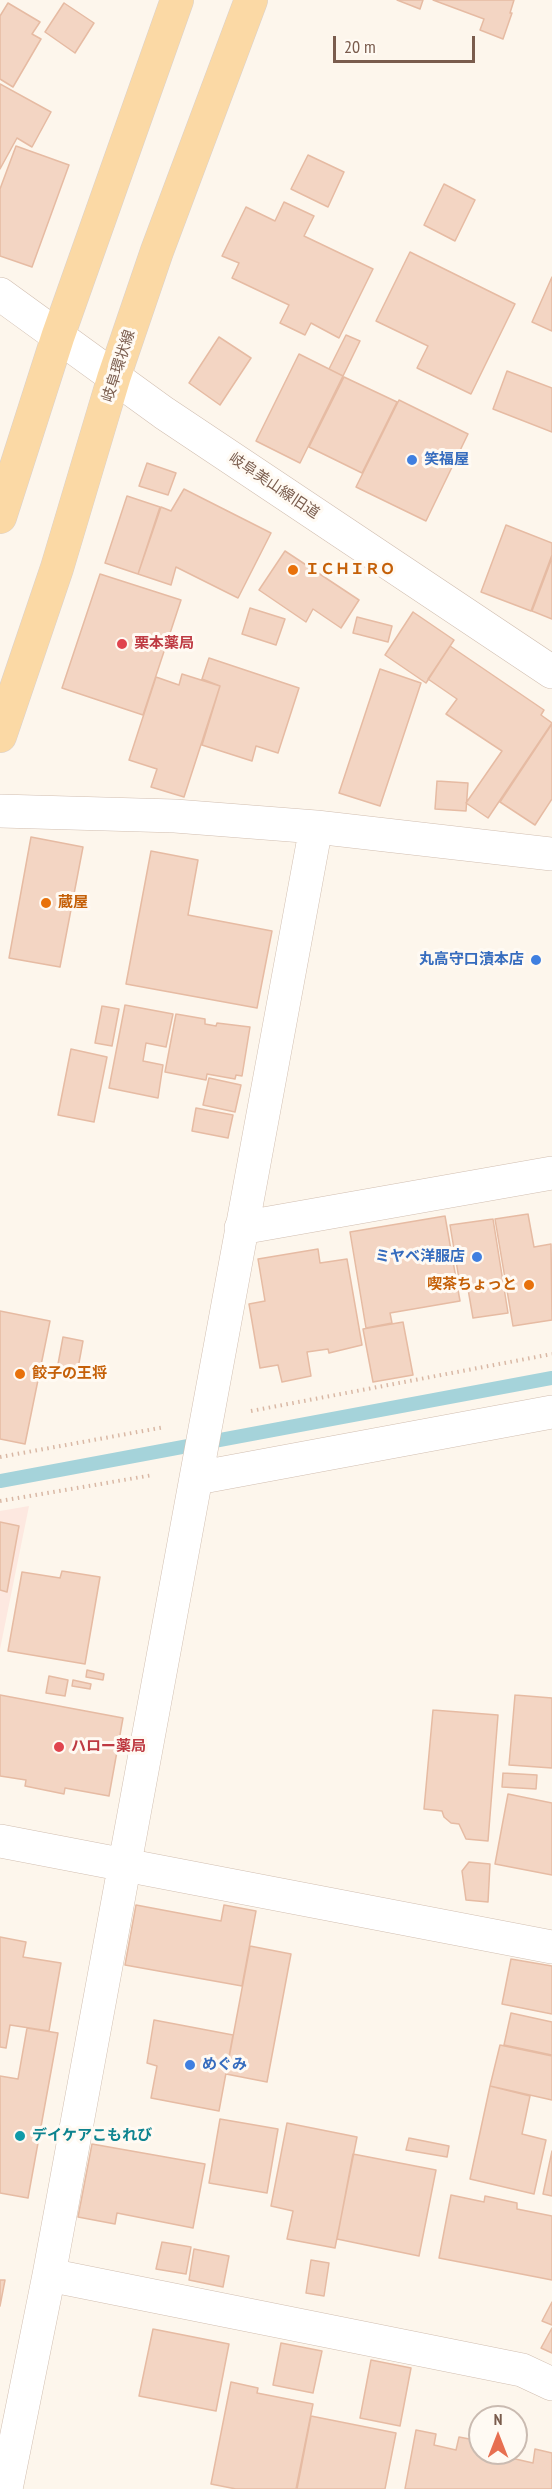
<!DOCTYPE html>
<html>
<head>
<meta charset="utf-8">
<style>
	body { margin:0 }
	#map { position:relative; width:552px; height:2489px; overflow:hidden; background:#fdf6ec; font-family:"PT Sans Narrow",sans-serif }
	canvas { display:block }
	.north { position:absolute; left:468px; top:2405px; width:60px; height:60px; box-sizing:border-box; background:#fffaf3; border:2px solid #cabbb1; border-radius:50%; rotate:0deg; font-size:16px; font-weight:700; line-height:24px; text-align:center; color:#7a5c4d }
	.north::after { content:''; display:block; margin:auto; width:21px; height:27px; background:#e76f51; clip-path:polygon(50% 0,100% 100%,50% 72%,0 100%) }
	.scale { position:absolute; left:333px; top:36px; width:142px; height:27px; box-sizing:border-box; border:3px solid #7a5c4d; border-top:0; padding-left:8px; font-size:18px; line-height:21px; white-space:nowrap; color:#7a5c4d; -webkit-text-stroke:4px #fffaf3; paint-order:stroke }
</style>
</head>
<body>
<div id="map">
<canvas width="552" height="2489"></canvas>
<div class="north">N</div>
<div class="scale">20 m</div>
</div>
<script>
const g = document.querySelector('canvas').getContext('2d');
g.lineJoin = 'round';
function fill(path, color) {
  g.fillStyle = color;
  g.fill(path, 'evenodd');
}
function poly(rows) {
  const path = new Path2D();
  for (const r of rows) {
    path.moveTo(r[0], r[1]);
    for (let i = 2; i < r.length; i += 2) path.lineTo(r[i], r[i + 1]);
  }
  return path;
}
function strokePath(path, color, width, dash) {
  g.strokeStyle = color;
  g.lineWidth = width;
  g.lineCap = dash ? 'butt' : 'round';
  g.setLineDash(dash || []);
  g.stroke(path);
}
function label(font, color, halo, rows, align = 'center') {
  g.font = font + ' "PT Sans Narrow","Noto Sans JP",sans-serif';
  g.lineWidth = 6;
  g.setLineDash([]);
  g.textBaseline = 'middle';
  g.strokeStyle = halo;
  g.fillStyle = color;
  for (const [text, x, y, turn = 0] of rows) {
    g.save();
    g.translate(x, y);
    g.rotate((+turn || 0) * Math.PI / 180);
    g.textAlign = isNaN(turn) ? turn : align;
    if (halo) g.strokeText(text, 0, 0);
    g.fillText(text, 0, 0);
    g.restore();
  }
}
const commercial = poly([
	[29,1506,0,1649,0,1511]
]);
const stream = poly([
	[0,1481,552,1378]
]);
const building = poly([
	[397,0,423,0,420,9,397,0],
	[433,0,514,0,510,13,512,13,503,39,480,30,484,19,433,0],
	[8,3,40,22,32,34,41,39,13,87,0,79,0,16,8,3],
	[64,3,94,23,75,53,45,32,64,3],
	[0,84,51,112,32,147,17,138,0,169,0,84],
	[16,146,69,165,32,267,0,256,0,189,16,146],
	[308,155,344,172,328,207,291,189,308,155],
	[444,184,475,200,455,241,424,225,444,184],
	[284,202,314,216,304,236,373,269,339,338,311,323,305,335,280,323,289,305,232,278,239,263,222,256,246,207,275,221,284,202],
	[410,252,515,304,471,394,417,368,428,346,376,321,410,252],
	[552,277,552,331,532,322,552,277],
	[346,335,360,341,343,376,329,369,346,335],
	[219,337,251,358,220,405,189,383,219,337],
	[299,354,343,376,300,463,256,441,299,354],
	[507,371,552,388,552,432,493,409,507,371],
	[344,377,397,402,362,473,309,447,344,377],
	[399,400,468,434,426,521,356,487,399,400],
	[147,463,176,473,168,495,139,486,147,463],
	[184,489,271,533,238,598,176,567,171,585,138,574,161,507,171,511,184,489],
	[127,496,160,507,138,574,105,563,127,496],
	[506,525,552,543,552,555,531,611,481,592,506,525],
	[285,551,359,600,341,628,313,609,306,622,259,590,285,551],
	[552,558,552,619,532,611,552,558],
	[100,574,181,600,143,715,62,688,100,574],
	[250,608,285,619,276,645,242,634,250,608],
	[413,612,454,640,426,683,385,655,413,612],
	[357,617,392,626,388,642,353,633,357,617],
	[450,646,544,710,541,715,552,723,488,818,466,803,502,751,446,714,457,699,428,679,450,646],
	[209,658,299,688,278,753,256,746,252,761,202,745,220,686,202,679,209,658],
	[380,669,421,683,380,806,339,793,380,669],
	[182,674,220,686,184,797,151,787,157,769,129,760,156,677,179,685,182,674],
	[552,724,552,799,535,825,500,802,552,724],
	[437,781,468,783,466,811,435,809,437,781],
	[31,837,83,847,60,967,9,958,31,837],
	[151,851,198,860,188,915,272,931,257,1008,126,984,151,851],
	[125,1005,173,1014,166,1047,146,1043,143,1061,163,1065,158,1098,109,1088,125,1005],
	[102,1006,119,1009,112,1046,95,1043,102,1006],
	[176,1014,205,1019,205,1024,216,1026,217,1023,250,1027,242,1076,236,1075,235,1079,207,1074,206,1080,165,1072,176,1014],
	[71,1049,107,1057,94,1122,58,1115,71,1049],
	[209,1078,241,1085,235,1112,203,1105,209,1078],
	[196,1108,233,1115,228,1138,192,1131,196,1108],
	[528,1214,534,1247,551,1244,552,1320,513,1326,495,1219,528,1214],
	[445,1216,460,1301,390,1313,392,1323,366,1328,350,1232,445,1216],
	[493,1219,508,1313,473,1318,468,1289,461,1291,450,1225,493,1219],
	[318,1249,320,1263,347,1259,362,1345,329,1353,328,1349,307,1352,311,1376,282,1382,278,1365,260,1368,249,1304,265,1301,258,1259,318,1249],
	[0,1311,50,1321,25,1444,0,1439,0,1311],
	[403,1322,413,1375,373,1382,363,1329,403,1322],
	[63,1337,83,1341,76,1379,56,1375,63,1337],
	[0,1522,19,1526,7,1592,0,1590,0,1522],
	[62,1571,100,1577,85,1664,8,1651,22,1572,60,1578,62,1571],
	[87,1670,104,1674,103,1680,86,1677,87,1670],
	[49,1676,68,1680,65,1696,46,1693,49,1676],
	[73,1680,91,1684,90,1689,72,1686,73,1680],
	[0,1695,123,1718,109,1796,65,1788,64,1794,25,1786,26,1780,0,1776,0,1695],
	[515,1695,552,1698,552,1768,509,1765,515,1695],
	[433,1710,498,1715,488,1841,466,1839,459,1824,451,1823,444,1817,442,1811,424,1809,433,1710],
	[503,1773,537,1775,536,1789,502,1787,503,1773],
	[508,1794,552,1803,552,1875,495,1864,508,1794],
	[469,1862,490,1864,488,1902,466,1900,462,1871,469,1862],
	[136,1905,221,1921,224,1905,256,1911,242,1986,125,1965,136,1905],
	[0,1937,26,1942,23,1957,61,1963,49,2031,10,2025,6,2048,0,2047,0,1937],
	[250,1946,291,1954,267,2082,226,2074,250,1946],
	[511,1959,552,1966,552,2014,502,2004,511,1959],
	[511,2013,552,2022,552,2055,504,2045,511,2013],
	[154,2020,233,2035,219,2111,151,2098,157,2066,147,2063,154,2020],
	[27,2028,58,2033,28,2198,0,2193,0,2076,18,2079,27,2028],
	[500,2045,552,2056,552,2100,490,2086,500,2045],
	[490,2086,530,2096,522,2134,546,2140,534,2194,470,2179,490,2086],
	[220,2119,278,2129,267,2193,209,2183,220,2119],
	[287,2123,357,2137,335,2248,287,2239,293,2211,271,2206,287,2123],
	[409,2138,449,2146,447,2157,406,2150,409,2138],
	[92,2144,205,2164,193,2228,117,2213,115,2224,78,2217,92,2144],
	[552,2151,552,2196,543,2194,552,2151],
	[353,2154,436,2170,419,2256,337,2239,353,2154],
	[451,2195,484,2202,485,2196,517,2203,517,2209,552,2216,552,2280,439,2258,451,2195],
	[162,2242,191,2247,186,2274,156,2269,162,2242],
	[194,2249,229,2256,223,2287,189,2280,194,2249],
	[311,2260,329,2263,324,2296,306,2293,311,2260],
	[0,2280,5,2280,0,2306,0,2280],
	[552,2302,552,2325,542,2321,552,2302],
	[552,2328,552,2353,541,2348,552,2328],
	[153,2329,229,2344,216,2411,139,2396,153,2329],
	[281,2343,322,2351,313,2393,273,2385,281,2343],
	[371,2360,411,2368,400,2426,360,2418,371,2360],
	[231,2382,258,2388,257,2393,313,2404,296,2489,236,2489,211,2484,231,2382],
	[311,2416,396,2433,385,2489,297,2489,311,2416],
	[416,2430,436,2434,434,2445,456,2450,459,2437,480,2441,480,2453,512,2453,511,2458,533,2463,535,2449,552,2453,552,2489,405,2489,416,2430]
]);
const path = poly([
	[251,1411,552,1354],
	[0,1457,165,1427],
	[0,1501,153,1475]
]);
const street = poly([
	[0,294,164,413,552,672],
	[0,811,175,816,316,827,552,854],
	[241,1228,552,1173],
	[197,1478,552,1412],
	[0,1841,552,1947],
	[49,2275,522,2370,552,2384],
	[6,2489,49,2275,316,827]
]);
const primary = poly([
	[0,517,58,336,177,0],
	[0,736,57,568,114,377,157,251,251,0]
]);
const markers = [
	[412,460,6,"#3f7fe0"],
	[293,570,6,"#e8710a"],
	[122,644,6,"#e0444e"],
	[46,903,6,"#e8710a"],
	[536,960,6,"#3f7fe0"],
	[477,1257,6,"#3f7fe0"],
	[529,1285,6,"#e8710a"],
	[20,1374,6,"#e8710a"],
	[59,1747,6,"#e0444e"],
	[190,2065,6,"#3f7fe0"],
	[20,2136,6,"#0f9aa8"]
];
const streetNames = [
	["岐阜環状線",119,366,-72],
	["岐阜美山線旧道",274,486,34]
];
const shopNames = [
	["笑福屋",424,460],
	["丸高守口漬本店",524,960,"right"],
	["ミヤベ洋服店",465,1257,"right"],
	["めぐみ",202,2065]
];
const foodNames = [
	["ＩＣＨＩＲＯ",305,570],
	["蔵屋",58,903],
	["喫茶ちょっと",517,1285,"right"],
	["餃子の王将",32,1374]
];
const healthNames = [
	["栗本薬局",134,644],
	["ハロー薬局",71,1747]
];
const cultureNames = [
	["デイケアこもれび",32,2136]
];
fill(commercial, '#fde8e0');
strokePath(stream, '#a5d3da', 14);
fill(building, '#f3d5c3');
strokePath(building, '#e6bba3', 1.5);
strokePath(street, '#d1beb0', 34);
strokePath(primary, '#dad1cd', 34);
strokePath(path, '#d9b8a5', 4, [1.5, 4.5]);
strokePath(street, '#fff', 33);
strokePath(primary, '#fbd9a5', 33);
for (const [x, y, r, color] of markers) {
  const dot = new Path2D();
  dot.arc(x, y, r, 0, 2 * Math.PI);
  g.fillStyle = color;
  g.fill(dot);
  strokePath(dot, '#fffaf3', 2);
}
label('15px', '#7a5c4d', '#fffaf3', streetNames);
label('bold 15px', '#366cbe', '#fffaf3', shopNames, 'left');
label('bold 15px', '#c56008', '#fffaf3', foodNames, 'left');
label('bold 15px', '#be3a42', '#fffaf3', healthNames, 'left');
label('bold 15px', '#0d838f', '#fffaf3', cultureNames, 'left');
</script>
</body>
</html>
